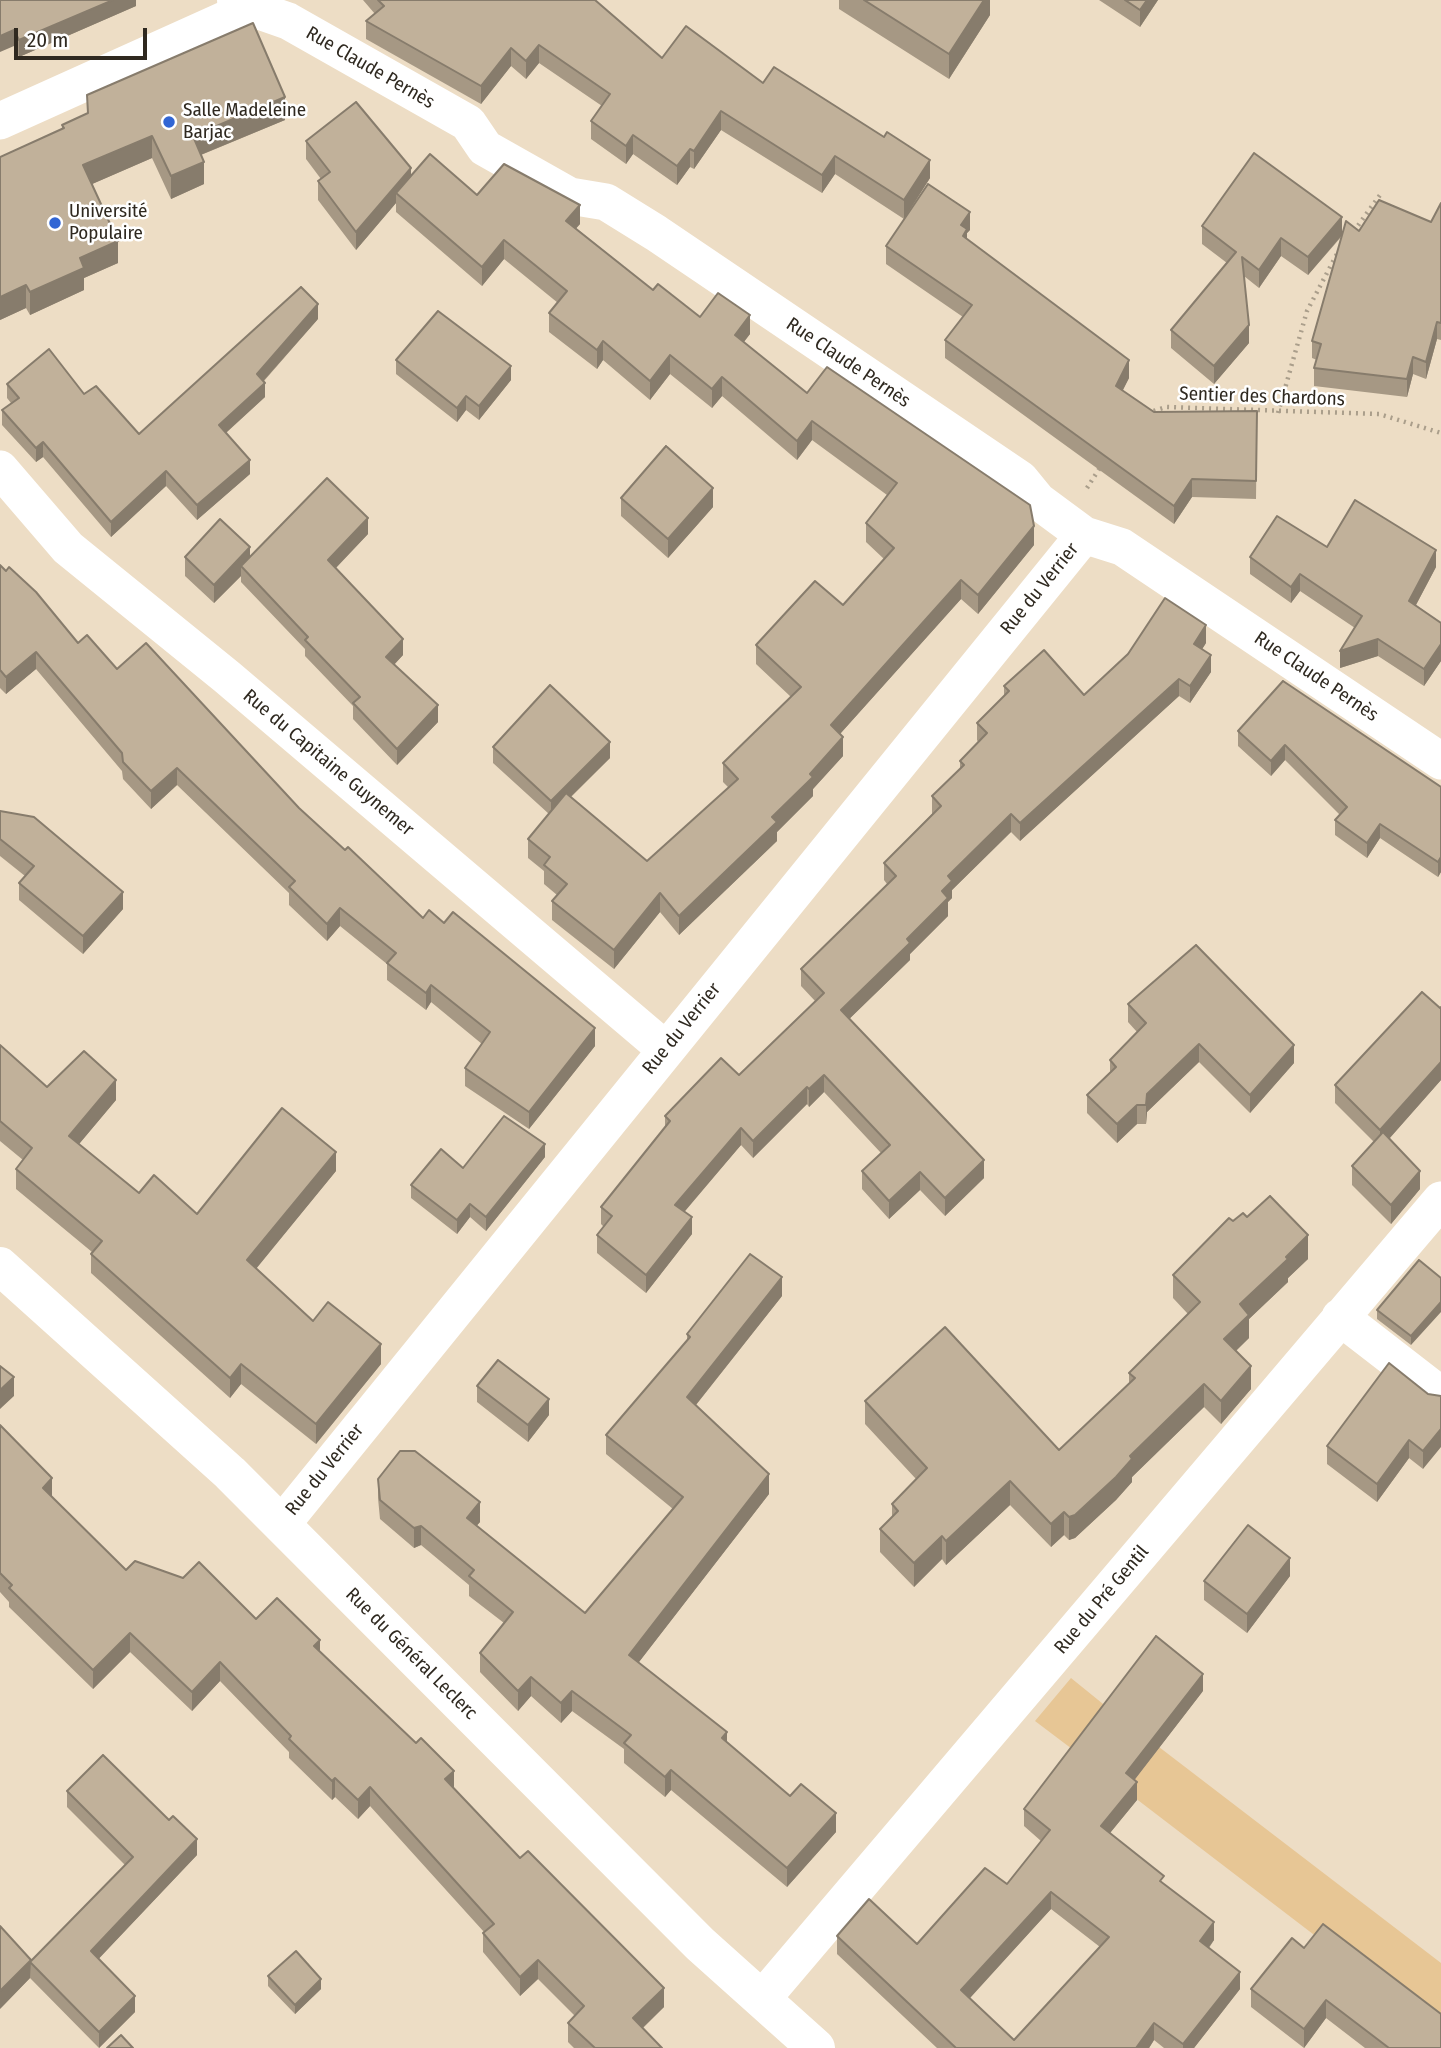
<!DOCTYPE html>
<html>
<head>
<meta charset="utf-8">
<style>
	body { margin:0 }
	#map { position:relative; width:1441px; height:2048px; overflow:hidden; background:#edddc5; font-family:"Fira Sans Condensed",sans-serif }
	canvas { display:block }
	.scale { position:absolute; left:14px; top:28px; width:133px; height:32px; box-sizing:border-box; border:4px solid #2f2920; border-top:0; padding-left:9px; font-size:21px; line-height:24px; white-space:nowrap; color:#2f2920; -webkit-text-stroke:5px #fff; paint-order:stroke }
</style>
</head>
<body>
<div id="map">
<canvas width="1441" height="2048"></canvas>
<div class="scale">20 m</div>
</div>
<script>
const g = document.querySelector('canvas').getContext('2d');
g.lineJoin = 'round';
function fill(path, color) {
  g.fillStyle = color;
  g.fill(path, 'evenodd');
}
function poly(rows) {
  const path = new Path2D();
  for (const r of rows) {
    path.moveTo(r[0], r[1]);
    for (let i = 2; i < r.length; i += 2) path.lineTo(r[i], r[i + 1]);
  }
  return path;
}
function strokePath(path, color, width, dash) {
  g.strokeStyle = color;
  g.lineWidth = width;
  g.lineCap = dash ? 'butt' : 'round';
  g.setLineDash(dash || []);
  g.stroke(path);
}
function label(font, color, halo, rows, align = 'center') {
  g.font = font + ' "Fira Sans Condensed",sans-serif';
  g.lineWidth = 5;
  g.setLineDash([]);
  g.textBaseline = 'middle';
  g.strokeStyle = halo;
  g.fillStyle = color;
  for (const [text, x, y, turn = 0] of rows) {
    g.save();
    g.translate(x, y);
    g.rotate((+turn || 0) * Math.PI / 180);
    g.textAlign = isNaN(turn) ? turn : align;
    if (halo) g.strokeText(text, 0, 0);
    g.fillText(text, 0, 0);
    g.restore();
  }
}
const green = poly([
	[1071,1678,1113,1712,1080,1755,1035,1721],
	[1159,1747,1441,1963,1441,2032,1126,1791]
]);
const path = poly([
	[1354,231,1380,195],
	[1147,413,1166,407,1379,414,1441,433],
	[1278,413,1307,311,1338,252],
	[1087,488,1101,466]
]);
const street = poly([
	[0,121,251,8,288,21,468,123,485,148,570,196,606,202,656,233,1020,479,1038,501,1084,535,1122,547,1441,761],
	[0,469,68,548,227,677,665,1049],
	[1340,1317,1441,1395],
	[282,1524,1084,535],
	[762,1999,1441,1200]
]);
const secondary = poly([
	[236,0,251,8,261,0],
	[0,1266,230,1473,700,1944,816,2048]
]);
const wall = poly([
	[0,0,136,0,136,6,19,57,14,46],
	[363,0,595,0,662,58,763,83,930,178,904,219,835,174,822,193,721,130,694,169,690,167,677,185,633,154,626,164,591,139,591,121,602,106,539,63,526,79,511,66,481,104,366,39,366,21,375,14],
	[839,0,990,0,990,15,949,79,839,9],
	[1099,0,1158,0,1140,27],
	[87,95,285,120,201,155,204,184,171,199,152,158,92,184,118,263,84,278,84,290,30,315,26,308,0,320,62,129,62,125,87,113],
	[306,141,411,176,580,224,576,228,653,290,700,317,750,334,743,342,807,393,1034,545,978,614,961,599,840,734,843,756,813,789,813,796,777,832,777,841,679,935,660,912,614,969,552,920,552,901,557,895,544,884,544,871,528,858,528,839,549,814,493,763,493,747,610,758,571,797,647,861,729,788,723,782,723,763,791,697,756,664,756,645,843,605,884,559,866,542,866,523,887,495,812,440,797,460,722,396,712,408,670,374,650,400,603,360,597,369,549,332,549,313,558,303,504,259,482,286,396,212,396,203,356,250,318,200,318,181,321,179,306,159],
	[1441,203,1441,340,1437,339,1426,379,1413,374,1407,397,1314,386,1314,368,1317,360,1312,358,1312,341,1342,236,1308,275,1281,256,1259,288,1244,276,1249,343,1214,384,1171,348,1171,330,1227,263,1202,244,1202,226,1342,235,1359,231,1431,222],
	[970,230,967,233,967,239,1129,378,1122,391,1154,412,1257,411,1256,499,1192,497,1174,524,945,358,945,340,963,317,886,264,886,246],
	[318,319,264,381,265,397,226,433,250,474,197,520,166,486,111,537,43,457,36,462,2,425,2,410,11,403,7,398,7,384,84,394,139,434],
	[396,360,511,380,479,420,466,410,457,422,396,374],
	[621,498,713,507,668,558,621,516],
	[368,534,336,568,403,655,394,665,438,722,397,765,353,719,353,706,305,656,305,649,241,582,241,576,214,603,185,576,185,557,250,556],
	[1327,547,1436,567,1416,605,1441,623,1441,661,1424,686,1378,656,1340,668,1355,628,1300,591,1291,603,1250,574,1250,557],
	[0,565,78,643,117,669,299,808,345,850,423,918,595,1046,529,1129,465,1086,465,1068,482,1044,431,1002,426,1010,387,980,387,964,340,926,327,941,289,905,289,893,177,785,151,809,123,779,122,771,36,669,6,694,0,688],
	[1206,643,1202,649,1211,672,1190,703,1179,696,1020,841,1011,832,952,890,952,898,948,902,948,916,910,954,910,960,849,1019,984,1178,945,1216,920,1190,889,1219,862,1189,862,1171,881,1153,824,1092,809,1107,807,1104,753,1158,741,1145,684,1211,692,1234,646,1293,597,1253,597,1235,604,1227,601,1224,601,1207,665,1128,665,1116,739,1075,816,1002,801,986,801,969,887,884,884,880,884,863,932,814,932,796,960,769,960,761,978,742,977,740,977,723,1004,696,1004,686,1084,695],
	[1238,731,1441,787,1441,872,1438,877,1380,838,1367,858,1335,835,1335,820,1340,815,1285,760,1271,776,1238,746],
	[0,811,123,909,83,954,19,900,19,883,25,876,0,856],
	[1128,1004,1294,1063,1250,1113,1199,1062,1147,1112,1146,1124,1137,1124,1117,1143,1087,1113,1087,1095,1110,1072,1110,1060,1137,1032,1128,1022],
	[1441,1007,1441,1080,1389,1139,1420,1189,1391,1224,1352,1185,1352,1166,1374,1142,1335,1103,1335,1085],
	[0,1045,47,1087,116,1100,79,1144,139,1193,197,1214,336,1171,256,1268,313,1321,381,1364,316,1444,241,1384,230,1398,91,1273,91,1254,92,1252,16,1189,16,1169,23,1160,0,1141],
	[545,1157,486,1231,470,1217,457,1234,411,1198,411,1185,463,1168],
	[1247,1217,1308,1259,1288,1278,1288,1282,1249,1319,1249,1338,1236,1351,1251,1389,1221,1424,1204,1407,1132,1477,1132,1482,1116,1500,1075,1538,1069,1540,1064,1535,1051,1547,1010,1505,946,1565,942,1559,914,1587,880,1552,880,1529,892,1517,892,1504,916,1479,865,1424,865,1401,1059,1450,1129,1383,1129,1373,1188,1314,1173,1298,1173,1275,1233,1221],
	[1419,1260,1411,1345,1377,1319,1377,1310],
	[782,1296,696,1405,769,1494,638,1663,727,1743,790,1796,836,1832,787,1887,671,1790,665,1797,624,1763,624,1749,572,1711,561,1723,531,1696,518,1711,480,1672,480,1653,504,1623,469,1596,469,1585,421,1545,414,1548,380,1519,378,1498,378,1479,480,1522,476,1526,585,1613,673,1509,606,1454,606,1435,687,1341,687,1334],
	[477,1386,549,1415,528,1442,477,1402],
	[1428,1394,1423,1469,1409,1458,1377,1502,1327,1464,1327,1446],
	[0,1425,52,1497,126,1570,256,1619,320,1652,454,1789,664,2007,643,2028,662,2048,574,2048,568,2042,568,2023,575,2016,538,1979,520,1996,483,1952,483,1933,484,1932,370,1806,358,1819,335,1797,332,1800,289,1758,289,1752,220,1681,192,1711,130,1652,93,1689,9,1607,9,1602,0,1592],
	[1290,1576,1247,1633,1204,1600,1204,1581],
	[1203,1691,1134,1780,1137,1800,1110,1833,1164,1884,1214,1940,1209,1948,1240,1989,1194,2048,1164,2048,1154,2040,1149,2048,937,2048,837,1954,837,1936,917,1944,1007,1884,1041,1841,1024,1826,1024,1809],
	[1051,1909,1100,1947,1014,2040,969,1998],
	[67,1791,197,1855,98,1959,135,2012,99,2048,30,1978,0,2009,31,1962,125,1865,67,1807],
	[1304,1948,1441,2048,1365,2048,1326,2018,1304,2048,1251,2007,1251,1989],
	[268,1976,321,1989,295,2014,268,1986]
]);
const shadedWall = poly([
	[113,0,136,0,136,6,19,57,19,40],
	[984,0,990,0,990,15,949,79,949,54],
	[1147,0,1158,0,1140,27,1140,10],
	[14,30,14,46,0,52,0,36],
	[539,45,539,63,526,79,526,61],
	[511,48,511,66,481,104,481,86],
	[285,97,285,120,193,158,193,136],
	[721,111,721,130,694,169,694,151],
	[633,135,633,154,626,164,626,146],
	[152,136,152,158,83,188,83,165],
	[690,149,690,167,677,185,677,166],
	[835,156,835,174,822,193,822,175],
	[930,160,930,178,904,219,904,200],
	[204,162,204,184,171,199,171,176],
	[411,168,411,187,396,193,396,203,356,250,356,232],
	[580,205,580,224,566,240,566,221],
	[970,212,970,230,967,233,967,247,963,254,961,225],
	[1342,217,1342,235,1308,275,1308,257],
	[1281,238,1281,256,1259,288,1259,270],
	[504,240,504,259,482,286,482,267],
	[118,241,118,263,84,278,84,290,30,315,30,292,80,258],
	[26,285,26,308,0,320,0,297],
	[318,304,318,319,257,388,257,374],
	[750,315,750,334,735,354,735,335],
	[1437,322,1437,339,1426,379,1426,362],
	[1249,325,1249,343,1214,384,1214,366],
	[603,341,603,360,597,369,597,350],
	[670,355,670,374,650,400,650,381],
	[1413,357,1413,374,1407,397,1407,379],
	[1129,360,1129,378,1116,404,1116,386],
	[511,366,511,380,479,420,479,406],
	[722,377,722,396,712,408,712,389],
	[265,383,265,397,219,439,219,425],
	[466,396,466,410,457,422,457,408],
	[812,421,812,440,797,460,797,441],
	[43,442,43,457,36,462,36,448],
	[250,460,250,474,197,520,197,505],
	[166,471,166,486,111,537,111,522],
	[1192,479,1192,497,1174,524,1174,506],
	[713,488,713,507,668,558,668,539],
	[368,518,368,534,328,576,328,560],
	[1034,526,1034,545,978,614,978,595],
	[250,547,250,566,241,566,241,576,214,603,214,585],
	[1436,550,1436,567,1409,618,1409,601],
	[1300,574,1300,591,1291,603,1291,587],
	[961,580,961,599,831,744,831,725],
	[1206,625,1206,643,1194,662,1194,644],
	[403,639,403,655,386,673,386,657],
	[1378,639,1378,656,1340,668,1340,651],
	[1441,644,1441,661,1424,686,1424,669],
	[36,652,36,669,6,694,6,677],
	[1211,655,1211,672,1190,703,1190,686],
	[1179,679,1179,696,1020,841,1020,823],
	[438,705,438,722,397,765,397,749],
	[843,737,843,756,813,789,813,796,777,832,777,841,679,935,679,916,772,817],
	[610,742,610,758,551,816,551,801],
	[1285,745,1285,760,1271,776,1271,761],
	[177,768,177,785,151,809,151,791],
	[1011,814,1011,832,952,890,952,898,948,902,948,916,910,954,910,960,841,1027,841,1010,907,939,942,891,948,876],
	[1380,824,1380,838,1367,858,1367,843],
	[1441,857,1441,872,1438,877,1438,862],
	[123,892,123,909,83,954,83,936],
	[660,893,660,912,614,969,614,950],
	[340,908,340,926,327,941,327,924],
	[431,985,431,1002,426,1010,426,993],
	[595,1028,595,1046,529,1129,529,1112],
	[1199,1044,1199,1062,1147,1112,1146,1124,1146,1105,1147,1094],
	[1294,1045,1294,1063,1250,1113,1250,1095],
	[1441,1062,1441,1080,1380,1149,1380,1130],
	[824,1075,824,1092,809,1107,809,1089],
	[116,1080,116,1100,69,1156,69,1136],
	[807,1087,807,1104,753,1158,753,1141],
	[1137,1105,1137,1124,1117,1143,1117,1124],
	[741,1128,741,1145,675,1223,675,1205],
	[545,1144,545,1157,486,1231,486,1217],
	[336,1152,336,1171,247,1280,247,1260],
	[984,1160,984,1178,945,1216,945,1198],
	[1420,1171,1420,1189,1391,1224,1391,1205],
	[920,1172,920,1190,889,1219,889,1201],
	[470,1204,470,1217,457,1234,457,1220],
	[692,1217,692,1234,646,1293,646,1275],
	[1308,1235,1308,1259,1288,1278,1288,1282,1249,1319,1249,1338,1224,1362,1224,1339,1240,1304],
	[782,1277,782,1296,687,1416,687,1397],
	[1441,1302,1441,1312,1411,1345,1411,1336],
	[381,1344,381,1364,316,1444,316,1424],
	[241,1364,241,1384,230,1398,230,1378],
	[1251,1366,1251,1389,1221,1424,1221,1401],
	[14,1377,14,1396,0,1409,0,1390],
	[1204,1384,1204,1407,1132,1477,1132,1482,1116,1500,1075,1538,1069,1540,1069,1517],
	[549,1399,549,1415,528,1442,528,1425],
	[1441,1429,1441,1447,1423,1469,1423,1451],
	[1409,1440,1409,1458,1377,1502,1377,1484],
	[769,1474,769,1494,629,1675,629,1655],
	[52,1478,52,1497,43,1488],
	[1010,1481,1010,1505,946,1565,946,1541],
	[480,1502,480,1522,467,1537,467,1518],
	[1064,1512,1064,1535,1051,1547,1051,1524],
	[421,1526,421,1545,414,1548,414,1528],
	[942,1536,942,1559,914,1587,914,1563],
	[1290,1558,1290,1576,1247,1633,1247,1614],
	[130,1633,130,1652,93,1689,93,1670],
	[320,1640,320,1659,314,1646],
	[220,1662,220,1681,192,1711,192,1692],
	[1203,1674,1203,1691,1126,1791,1126,1773],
	[531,1677,531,1696,518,1711,518,1691],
	[572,1691,572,1711,561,1723,561,1703],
	[727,1732,727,1751,722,1738],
	[671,1770,671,1790,665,1797,665,1777],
	[454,1771,454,1790,445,1779],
	[335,1778,335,1797,332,1800,332,1781],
	[1137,1782,1137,1800,1101,1844,1101,1826],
	[370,1787,370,1806,358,1819,358,1800],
	[836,1813,836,1832,787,1887,787,1868],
	[197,1839,197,1855,91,1967,91,1951],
	[1051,1892,1051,1909,961,2008,961,1990],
	[1214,1922,1214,1940,1200,1959,1200,1941],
	[31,1960,30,1978,0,2009,0,1991],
	[538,1960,538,1979,520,1996,520,1977],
	[1240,1972,1240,1989,1194,2048,1183,2048,1183,2044],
	[321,1979,321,1989,295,2014,295,2005],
	[664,1988,664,2007,633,2037,633,2018],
	[135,1996,135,2012,99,2048,99,2032],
	[1326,2000,1326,2018,1304,2048,1304,2029],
	[1154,2023,1154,2040,1149,2048,1136,2048]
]);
const building = poly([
	[0,0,113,0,19,40,14,30,0,36,0,0],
	[378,0,595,0,662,58,686,26,763,83,774,67,884,137,887,132,930,160,904,200,835,156,822,175,721,111,694,151,690,149,677,166,633,135,626,146,591,121,610,94,539,45,526,61,511,48,481,86,366,21,384,6,378,0],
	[864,0,984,0,949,54,864,0],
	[1125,0,1147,0,1140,10,1125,0],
	[253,23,285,97,193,136,204,162,171,176,152,136,83,165,118,241,80,258,84,268,30,292,26,285,0,297,0,157,64,128,62,125,88,113,87,95,253,23],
	[356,102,411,168,356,232,318,181,330,172,306,141,356,102],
	[1254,153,1342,217,1308,257,1281,238,1259,270,1242,257,1249,325,1214,366,1171,330,1236,252,1202,226,1254,153],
	[430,154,477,195,504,164,580,205,566,221,653,290,658,284,700,317,718,293,750,315,735,335,807,393,827,367,1030,505,1034,526,978,595,961,580,831,725,843,737,810,774,813,777,772,817,777,822,679,916,660,893,614,950,552,901,567,884,544,865,550,857,528,839,566,793,647,861,738,779,723,763,801,687,756,645,815,581,843,605,894,548,866,523,897,483,812,421,797,441,722,377,712,389,670,355,650,381,603,341,597,350,549,313,567,291,504,240,482,267,396,193,430,154],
	[928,184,970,212,961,225,967,229,963,236,1129,360,1116,386,1154,412,1257,411,1256,481,1192,479,1174,506,945,340,972,305,886,246,928,184],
	[1379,200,1431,222,1441,203,1441,323,1437,322,1426,362,1413,357,1407,379,1314,368,1321,344,1312,341,1346,221,1359,231,1379,200],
	[301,287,318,304,257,374,265,383,219,425,250,460,197,505,166,471,111,522,43,442,36,448,2,410,19,398,7,384,49,349,84,394,96,386,139,434,301,287],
	[438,311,511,366,479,406,466,396,457,408,396,360,438,311],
	[666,446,713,488,668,539,621,498,666,446],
	[327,478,368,518,328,560,403,639,386,657,438,705,397,749,353,703,360,697,305,640,308,637,241,566,327,478],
	[1355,500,1436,550,1409,601,1441,623,1441,644,1424,669,1378,639,1340,651,1362,616,1300,574,1291,587,1250,557,1277,516,1327,547,1355,500],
	[220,519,250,547,214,585,185,557,220,519],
	[0,565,6,571,9,567,36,592,78,643,87,635,117,669,146,643,299,808,345,850,348,847,423,918,429,910,444,923,453,912,595,1028,529,1112,465,1068,490,1032,431,985,426,993,387,963,396,953,340,908,327,924,289,887,295,881,177,768,151,791,123,762,122,753,36,652,6,677,0,670,0,565],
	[1165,598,1206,625,1194,644,1211,655,1190,686,1179,679,1020,823,1011,814,948,876,952,881,942,891,948,898,907,939,910,943,841,1010,984,1160,945,1198,920,1172,889,1201,862,1171,890,1145,824,1075,809,1089,807,1087,753,1141,741,1128,675,1205,692,1217,646,1275,597,1235,612,1216,601,1207,670,1121,665,1116,721,1058,739,1075,824,993,801,969,896,876,884,863,941,806,932,796,964,765,960,761,987,733,977,723,1009,691,1004,686,1044,650,1084,695,1128,654,1165,598],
	[1283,681,1441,787,1441,857,1438,862,1380,824,1367,843,1335,820,1347,807,1285,745,1271,761,1238,731,1283,681],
	[550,685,610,742,551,801,493,747,550,685],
	[0,811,34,817,123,892,83,936,19,883,34,866,0,839,0,811],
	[1196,945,1294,1045,1250,1095,1199,1044,1147,1094,1146,1105,1137,1105,1117,1124,1087,1095,1116,1067,1110,1060,1146,1023,1128,1004,1196,945],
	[1422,992,1440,1008,1441,1007,1441,1062,1380,1130,1335,1085,1422,992],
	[0,1045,47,1087,84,1051,116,1080,69,1136,139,1193,154,1175,197,1214,282,1108,336,1152,247,1260,313,1321,328,1302,381,1344,316,1424,241,1364,230,1378,91,1254,102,1241,16,1169,32,1148,0,1121,0,1045],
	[504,1116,545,1144,486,1217,470,1204,457,1220,411,1185,441,1149,463,1168,504,1116],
	[1383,1132,1420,1171,1391,1205,1352,1166,1383,1132],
	[1270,1196,1308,1235,1286,1257,1288,1259,1240,1304,1249,1315,1224,1339,1251,1366,1221,1401,1204,1384,1130,1456,1132,1459,1116,1477,1075,1515,1069,1517,1064,1512,1051,1524,1010,1481,946,1541,942,1536,914,1563,880,1529,898,1511,892,1504,927,1468,865,1401,945,1327,1059,1450,1135,1378,1129,1373,1200,1302,1173,1275,1229,1218,1233,1221,1243,1213,1247,1217,1270,1196],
	[750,1254,782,1277,687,1397,769,1474,629,1655,727,1732,722,1738,790,1796,801,1784,836,1813,787,1868,671,1770,665,1777,624,1743,631,1735,572,1691,561,1703,531,1677,518,1691,480,1653,513,1612,469,1576,474,1570,421,1526,414,1528,380,1500,378,1479,400,1451,415,1451,480,1502,467,1518,585,1613,683,1497,606,1435,690,1337,687,1334,750,1254],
	[1419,1260,1441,1278,1441,1302,1411,1336,1377,1310,1419,1260],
	[498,1360,549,1399,528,1425,477,1386,498,1360],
	[1389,1363,1428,1394,1441,1396,1441,1429,1423,1451,1409,1440,1377,1484,1327,1446,1389,1363],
	[0,1366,14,1377,0,1390,0,1366],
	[0,1425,52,1478,43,1488,126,1570,135,1561,183,1578,199,1562,256,1619,277,1598,320,1640,314,1646,416,1743,421,1738,454,1771,445,1779,520,1858,528,1851,664,1988,633,2018,662,2048,595,2048,568,2023,584,2006,538,1960,520,1977,483,1933,494,1924,370,1787,358,1800,335,1778,332,1781,289,1739,291,1736,220,1662,192,1692,130,1633,93,1670,9,1588,12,1585,0,1573,0,1425],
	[1248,1525,1290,1558,1247,1614,1204,1581,1248,1525],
	[1156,1636,1203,1674,1126,1773,1137,1782,1101,1826,1164,1876,1160,1881,1214,1922,1200,1941,1240,1972,1183,2044,1154,2023,1136,2048,956,2048,837,1936,869,1899,917,1944,985,1868,1007,1884,1050,1830,1024,1809,1156,1636],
	[1051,1892,1109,1937,1014,2040,961,1990,1051,1892],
	[103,1755,169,1820,173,1816,197,1839,91,1951,135,1996,99,2032,30,1962,133,1857,67,1791,103,1755],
	[1323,1924,1441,2014,1441,2048,1389,2048,1326,2000,1304,2029,1251,1989,1292,1938,1304,1948,1323,1924],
	[0,1926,31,1960,0,1991,0,1926],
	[296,1951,321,1979,295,2005,268,1976,296,1951],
	[121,2035,133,2048,107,2048,121,2035]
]);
const markers = [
	[169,122,7,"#3165d4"],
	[55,223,7,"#3165d4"]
];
const streetNames = [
	["Rue Claude Pernès",370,68,30],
	["Rue Claude Pernès",848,363,34],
	["Sentier des Chardons",1262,397,2],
	["Rue du Verrier",1040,589,-51],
	["Rue Claude Pernès",1316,677,34],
	["Rue du Capitaine Guynemer",328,763,40],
	["Rue du Verrier",682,1029,-51],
	["Rue du Verrier",325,1470,-51],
	["Rue du Pré Gentil",1102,1600,-50],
	["Rue du Général Leclerc",411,1654,45]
];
const poiNames = [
	["Salle Madeleine",183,111],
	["Barjac",183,133],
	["Université",69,212],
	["Populaire",69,234]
];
fill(green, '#e7c695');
strokePath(path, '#aa9e8b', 4.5, [2, 5]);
strokePath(street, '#fff', 37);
strokePath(secondary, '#fff', 38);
fill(wall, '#a69884');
fill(shadedWall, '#877c6c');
fill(building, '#c1b19a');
strokePath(building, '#877c6c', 2);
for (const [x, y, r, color] of markers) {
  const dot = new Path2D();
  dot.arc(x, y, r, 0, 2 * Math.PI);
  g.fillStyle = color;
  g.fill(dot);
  strokePath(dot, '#fff', 2.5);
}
label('19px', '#2f2920', '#fff', streetNames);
label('19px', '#2f2920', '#fff', poiNames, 'left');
</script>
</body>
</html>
